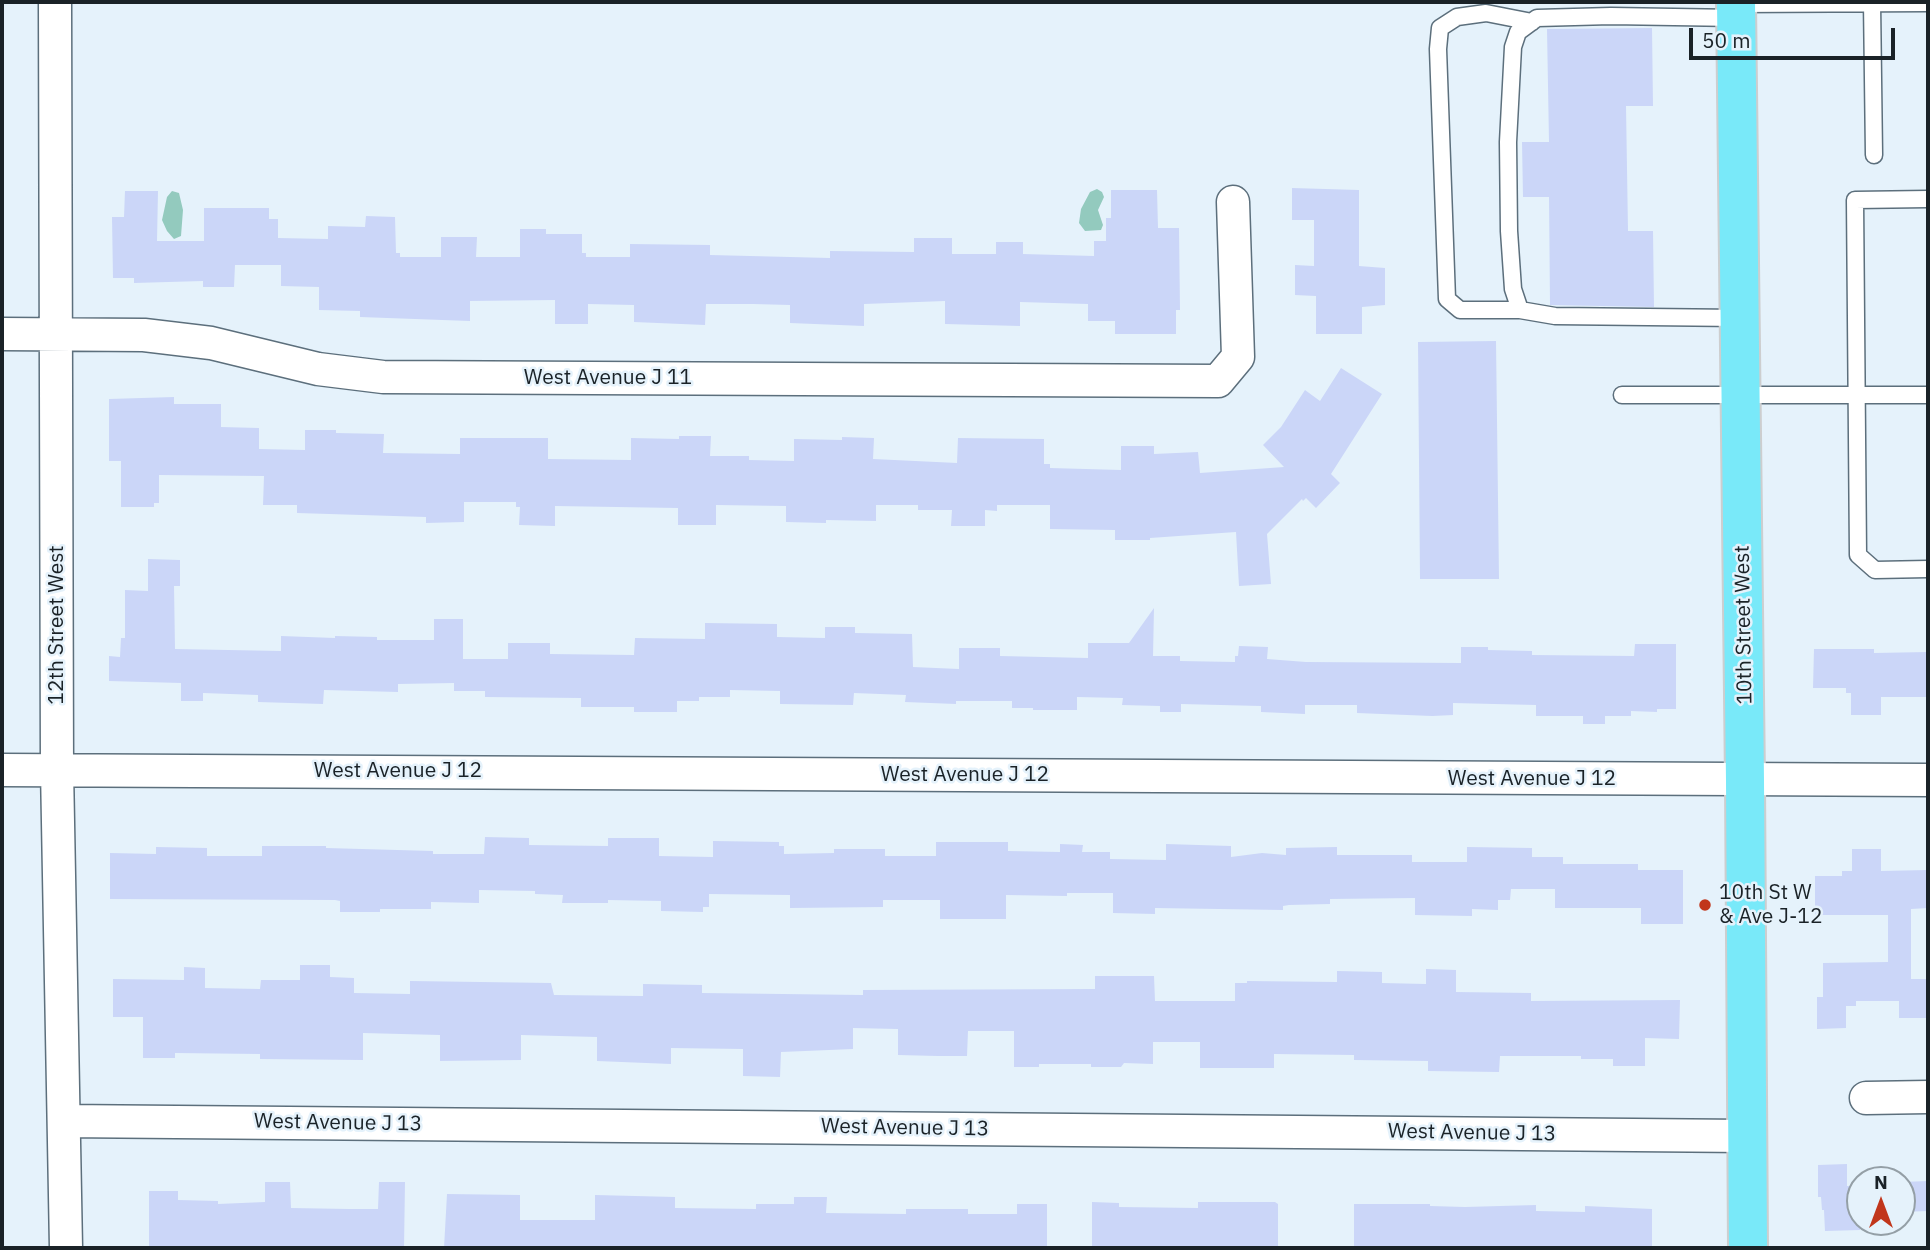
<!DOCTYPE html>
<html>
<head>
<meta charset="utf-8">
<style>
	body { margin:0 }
	#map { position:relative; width:1930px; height:1250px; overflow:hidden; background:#e5f2fb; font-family:"IBM Plex Sans",sans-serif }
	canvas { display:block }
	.frame { position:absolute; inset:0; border:4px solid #1a2227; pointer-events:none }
	.north { position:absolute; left:1846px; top:1166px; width:70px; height:70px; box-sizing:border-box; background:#e5f2fb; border:2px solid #949fa6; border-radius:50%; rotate:0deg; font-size:19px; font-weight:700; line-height:28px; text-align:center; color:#1a2227 }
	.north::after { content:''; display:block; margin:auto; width:24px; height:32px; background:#c1361b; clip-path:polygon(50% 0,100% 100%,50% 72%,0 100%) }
	.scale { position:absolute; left:1689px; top:28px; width:206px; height:32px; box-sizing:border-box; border:4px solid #1a2227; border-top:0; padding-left:9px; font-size:21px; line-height:24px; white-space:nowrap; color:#1a2227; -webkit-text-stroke:5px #e5f2fb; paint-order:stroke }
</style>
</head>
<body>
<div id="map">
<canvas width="1930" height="1250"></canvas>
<div class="frame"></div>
<div class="north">N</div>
<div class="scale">50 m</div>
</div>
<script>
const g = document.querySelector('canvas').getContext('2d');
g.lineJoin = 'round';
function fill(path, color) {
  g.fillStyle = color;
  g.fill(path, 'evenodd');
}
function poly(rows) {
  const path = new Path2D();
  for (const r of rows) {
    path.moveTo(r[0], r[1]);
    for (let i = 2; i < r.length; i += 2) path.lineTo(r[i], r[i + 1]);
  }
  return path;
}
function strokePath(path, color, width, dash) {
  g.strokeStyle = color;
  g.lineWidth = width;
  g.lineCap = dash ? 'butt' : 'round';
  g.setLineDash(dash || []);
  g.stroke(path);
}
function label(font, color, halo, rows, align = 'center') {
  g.font = font + ' "IBM Plex Sans",sans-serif';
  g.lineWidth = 5;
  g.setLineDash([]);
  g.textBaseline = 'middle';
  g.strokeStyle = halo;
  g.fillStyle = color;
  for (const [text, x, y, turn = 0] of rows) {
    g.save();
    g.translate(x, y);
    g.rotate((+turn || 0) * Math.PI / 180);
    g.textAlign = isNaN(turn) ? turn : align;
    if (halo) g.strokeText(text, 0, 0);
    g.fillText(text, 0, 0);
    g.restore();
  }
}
const water = poly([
	[1097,189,1102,192,1104,197,1098,210,1103,225,1101,230,1085,231,1079,223,1081,209,1090,192],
	[172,191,179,193,183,210,181,236,174,239,167,231,162,220,167,197]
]);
const building = poly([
	[1652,28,1653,106,1626,106,1628,231,1653,231,1654,307,1550,305,1549,197,1523,197,1522,142,1549,142,1547,29],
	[1292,188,1359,190,1359,266,1385,268,1385,305,1362,307,1362,334,1316,334,1316,296,1295,295,1295,265,1314,266,1314,220,1292,220],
	[1111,190,1157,190,1158,228,1179,228,1180,310,1176,310,1176,334,1115,334,1115,321,1088,321,1088,304,1020,302,1020,326,945,324,945,301,864,304,864,326,790,323,790,305,753,304,706,304,705,325,634,322,634,305,588,304,588,324,555,324,555,300,470,301,470,321,360,317,360,311,319,310,319,287,281,286,281,265,235,265,234,287,203,287,203,281,134,283,134,278,113,278,112,217,124,217,125,191,158,191,157,241,204,241,204,208,269,208,269,219,278,219,278,238,328,239,328,226,365,227,366,216,395,217,396,253,400,253,400,257,441,257,441,237,477,237,476,257,520,257,520,229,546,229,546,234,582,234,582,253,586,253,586,257,630,257,630,244,710,245,710,255,830,258,830,251,914,252,914,238,952,238,952,254,996,254,996,242,1023,242,1023,254,1094,256,1094,241,1106,241,1106,218,1111,218],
	[1496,341,1499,579,1420,579,1418,342],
	[1341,368,1382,394,1331,474,1340,483,1316,508,1306,498,1303,501,1302,499,1267,534,1271,584,1239,586,1236,532,1150,538,1150,540,1115,540,1115,530,1050,529,1050,505,997,505,997,511,985,510,985,526,951,526,952,510,918,510,918,505,876,505,876,521,826,520,826,523,786,522,786,506,716,505,716,525,678,525,678,508,555,506,555,526,519,525,520,507,516,507,516,502,464,502,464,522,426,523,426,517,297,513,297,505,263,505,264,476,159,475,159,503,154,503,154,507,121,507,121,461,109,461,109,399,174,397,174,404,221,404,221,427,259,428,259,449,305,450,305,430,336,430,336,433,384,434,383,453,460,454,460,438,548,438,548,459,631,460,631,438,679,439,679,436,711,436,710,456,749,456,749,460,794,461,794,439,842,440,842,437,874,438,873,459,957,463,958,438,1044,439,1044,464,1050,464,1050,468,1121,470,1121,446,1154,446,1154,454,1198,452,1200,473,1284,467,1263,445,1281,427,1305,390,1320,401],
	[148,559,180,560,180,586,174,586,175,649,281,651,281,636,335,638,335,636,377,637,377,640,434,640,434,619,463,619,463,659,508,659,508,643,550,643,550,654,634,655,635,638,705,639,705,623,777,624,777,637,825,638,825,627,855,627,855,633,912,634,913,667,959,669,959,648,1000,648,1000,656,1088,658,1088,643,1129,643,1154,608,1153,656,1180,656,1180,661,1235,662,1235,656,1238,656,1239,646,1268,647,1267,659,1306,662,1461,663,1461,647,1488,647,1488,650,1532,651,1532,655,1634,656,1635,644,1676,644,1676,709,1657,709,1657,712,1631,711,1631,716,1605,716,1605,724,1583,724,1583,716,1536,716,1536,705,1453,703,1453,715,1432,716,1357,713,1357,705,1305,705,1305,714,1261,712,1261,706,1181,704,1181,712,1160,712,1160,706,1122,705,1123,698,1077,697,1077,710,1033,710,1033,708,1012,708,1012,701,956,701,956,704,905,702,906,695,854,693,853,705,780,704,780,691,730,690,730,697,699,697,699,701,677,701,677,712,634,712,634,707,581,707,581,698,485,697,485,691,454,691,454,683,398,684,398,692,324,690,323,704,258,702,258,695,203,693,203,701,181,701,181,683,109,681,109,656,120,657,121,638,125,638,125,590,148,591],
	[1814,649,1874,649,1874,653,1928,652,1928,697,1881,697,1881,715,1851,715,1851,693,1846,693,1846,688,1813,688],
	[485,837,529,838,529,845,608,846,608,838,659,838,659,856,713,857,713,841,779,842,779,846,784,846,784,854,834,853,834,849,885,849,885,856,936,856,936,842,1008,842,1008,851,1060,852,1060,844,1083,845,1082,852,1110,852,1110,859,1166,860,1166,844,1231,846,1231,857,1262,853,1286,855,1286,848,1337,847,1337,855,1412,855,1412,862,1467,862,1467,847,1532,848,1532,857,1563,857,1563,864,1638,864,1638,870,1683,870,1683,924,1641,924,1641,908,1555,908,1555,889,1511,889,1510,900,1498,900,1498,910,1472,909,1472,916,1415,915,1415,898,1330,899,1330,904,1289,905,1283,906,1283,910,1155,908,1155,914,1113,913,1113,893,1067,893,1067,896,1006,895,1006,919,940,919,940,900,883,900,883,907,790,908,790,895,709,894,709,907,703,907,703,912,661,911,661,901,608,900,608,903,562,903,563,895,535,894,535,891,479,890,479,903,431,902,431,909,380,909,380,912,340,912,340,901,335,900,110,899,110,853,156,854,156,847,207,848,207,856,262,856,262,846,326,846,326,848,433,851,433,854,484,854],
	[1852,849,1881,849,1881,871,1928,870,1928,908,1911,909,1911,979,1928,979,1928,1018,1899,1018,1899,1001,1856,1001,1856,1006,1846,1006,1846,1028,1817,1029,1817,997,1823,997,1823,963,1888,962,1888,915,1815,915,1815,876,1842,876,1842,871,1852,871],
	[300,965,330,965,330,977,354,978,354,993,410,994,410,981,551,983,554,995,643,996,643,984,702,985,702,993,863,995,863,990,1095,989,1095,976,1154,976,1155,1001,1235,1001,1235,983,1247,983,1247,981,1337,982,1337,971,1382,972,1382,983,1426,984,1426,969,1456,970,1456,992,1531,993,1531,1001,1680,1000,1679,1039,1645,1038,1645,1066,1613,1066,1613,1059,1581,1059,1581,1056,1500,1056,1499,1072,1428,1071,1428,1061,1354,1060,1354,1055,1274,1054,1274,1068,1200,1068,1200,1042,1153,1042,1153,1064,1124,1063,1121,1067,1091,1067,1091,1064,1039,1064,1039,1067,1014,1067,1014,1031,968,1031,967,1056,938,1056,898,1055,898,1029,853,1028,853,1049,781,1052,780,1077,743,1076,743,1049,671,1048,671,1064,597,1061,597,1037,521,1035,521,1060,440,1061,440,1035,363,1033,363,1060,260,1059,260,1054,175,1053,175,1058,143,1058,143,1017,113,1017,113,979,184,980,184,967,205,968,205,988,260,989,261,980,300,980],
	[1847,1164,1847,1186,1852,1186,1852,1192,1860,1192,1860,1230,1825,1231,1824,1210,1822,1210,1821,1197,1818,1197,1818,1165],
	[1928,1181,1928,1211,1902,1212,1902,1182],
	[265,1182,290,1182,291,1208,349,1209,378,1209,379,1182,405,1182,404,1248,149,1248,149,1191,178,1191,178,1200,218,1201,218,1204,265,1202],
	[447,1194,520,1195,520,1220,595,1220,595,1195,675,1197,675,1208,756,1209,756,1204,794,1204,794,1197,827,1197,826,1213,906,1214,906,1209,968,1209,968,1214,1017,1214,1017,1204,1047,1204,1047,1248,444,1248],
	[1092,1202,1119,1203,1119,1207,1198,1208,1198,1202,1275,1202,1278,1204,1278,1248,1092,1248],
	[1354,1204,1430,1204,1430,1206,1465,1207,1536,1205,1536,1211,1585,1212,1585,1206,1652,1209,1652,1248,1354,1248]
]);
const lane = poly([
	[1872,2,1874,155],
	[1736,4,1928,3],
	[1737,18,1611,16,1537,18,1518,32,1513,47,1508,142,1509,231,1513,289,1520,310,1555,316,1740,318],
	[1928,199,1855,200,1858,555,1875,570,1928,569],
	[1520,310,1460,310,1447,299,1438,49,1440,28,1457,17,1486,13,1532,22],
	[1622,395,1928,395]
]);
const street = poly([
	[55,2,57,769,66,1248],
	[2,334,144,335,211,343,318,369,383,377,1218,381,1238,357,1233,202],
	[2,770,1928,780],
	[1866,1098,1928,1097],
	[64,1121,1746,1136]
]);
const primary = poly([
	[1736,2,1745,781,1748,1248]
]);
const markers = [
	[1705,905,7,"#c1361b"]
];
const streetNames = [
	["West Avenue J 11",608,378],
	["12th Street West",57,625,-90],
	["10th Street West",1744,625,-91],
	["West Avenue J 12",398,771],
	["West Avenue J 12",965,775],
	["West Avenue J 12",1532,779],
	["West Avenue J 13",338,1123,1],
	["West Avenue J 13",905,1128,1],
	["West Avenue J 13",1472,1133,1]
];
const poiNames = [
	["10th St W",1719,893],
	["& Ave J-12",1719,917]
];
fill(water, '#93cabe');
fill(building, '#cbd6f8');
strokePath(lane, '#5c6f7c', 19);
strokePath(street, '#5c6f7c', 35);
strokePath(primary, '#cdcecf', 42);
strokePath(lane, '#fff', 16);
strokePath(street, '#fff', 32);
strokePath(primary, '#79e9f9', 38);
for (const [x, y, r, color] of markers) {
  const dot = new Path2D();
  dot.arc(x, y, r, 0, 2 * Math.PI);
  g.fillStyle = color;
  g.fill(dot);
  strokePath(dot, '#e5f2fb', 2.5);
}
label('21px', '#1a2227', '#e5f2fb', streetNames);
label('21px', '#1a2227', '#e5f2fb', poiNames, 'left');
</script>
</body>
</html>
